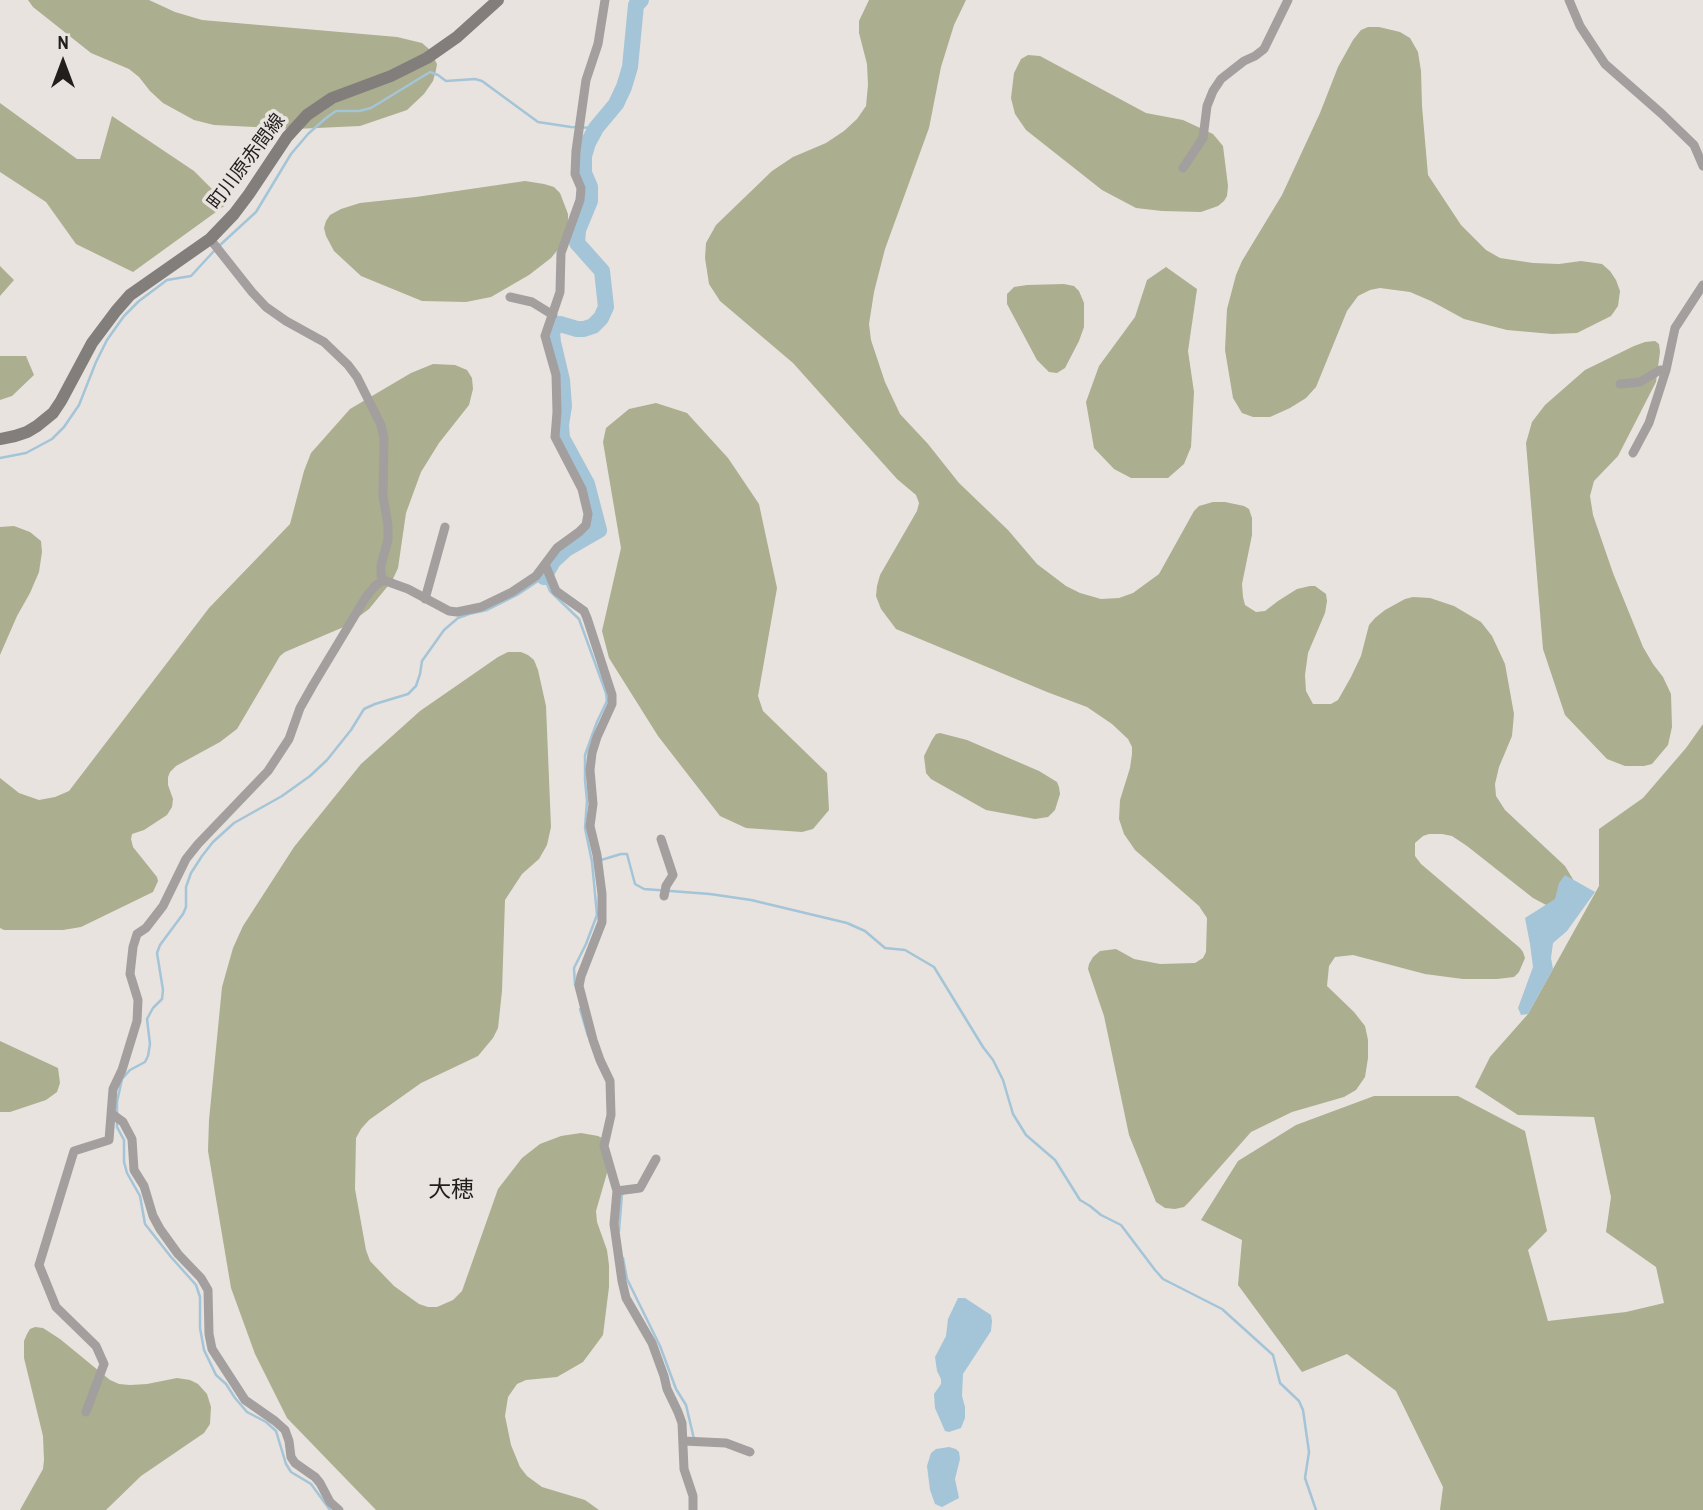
<!DOCTYPE html>
<html>
<head>
<meta charset="utf-8">
<style>
	body { margin:0 }
	#map { position:relative; width:1703px; height:1510px; overflow:hidden; background:#e8e3df; font-family:"Archivo Narrow",sans-serif }
	canvas { display:block }
	.north { position:absolute; left:28px; top:28px; width:70px; height:70px; -webkit-text-stroke:5px #e8e3df; paint-order:stroke; rotate:0deg; font-size:19px; font-weight:700; line-height:28px; text-align:center; color:#201f1d }
	.north::after { content:''; display:block; margin:auto; width:24px; height:32px; background:#201f1d; clip-path:polygon(50% 0,100% 100%,50% 72%,0 100%) }
</style>
</head>
<body>
<div id="map">
<canvas width="1703" height="1510"></canvas>
<div class="north">N</div>
</div>
<script>
const g = document.querySelector('canvas').getContext('2d');
g.lineJoin = 'round';
function fill(path, color) {
  g.fillStyle = color;
  g.fill(path, 'evenodd');
}
function poly(rows) {
  const path = new Path2D();
  for (const r of rows) {
    path.moveTo(r[0], r[1]);
    for (let i = 2; i < r.length; i += 2) path.lineTo(r[i], r[i + 1]);
  }
  return path;
}
function strokePath(path, color, width, dash) {
  g.strokeStyle = color;
  g.lineWidth = width;
  g.lineCap = dash ? 'butt' : 'round';
  g.setLineDash(dash || []);
  g.stroke(path);
}
function label(font, color, halo, rows, align = 'center') {
  g.font = font + ' "Archivo Narrow","Noto Sans JP",sans-serif';
  g.lineWidth = 7;
  g.setLineDash([]);
  g.textBaseline = 'middle';
  g.strokeStyle = halo;
  g.fillStyle = color;
  for (const [text, x, y, turn = 0] of rows) {
    g.save();
    g.translate(x, y);
    g.rotate((+turn || 0) * Math.PI / 180);
    g.textAlign = isNaN(turn) ? turn : align;
    if (halo) g.strokeText(text, 0, 0);
    g.fillText(text, 0, 0);
    g.restore();
  }
}
const forest = poly([
	[28,0,149,0,175,12,202,20,397,37,422,43,429,49,437,64,436,70,433,81,424,94,407,110,360,126,295,129,214,125,194,120,163,103,150,91,139,77,129,69,91,53,33,7],
	[869,0,966,0,954,25,941,67,929,128,885,249,874,292,869,324,871,340,885,382,900,414,928,444,959,483,1008,530,1037,564,1066,586,1080,593,1101,599,1119,598,1133,593,1159,574,1194,511,1199,506,1213,502,1225,502,1244,506,1249,509,1252,518,1252,535,1242,584,1243,597,1245,605,1256,612,1265,611,1278,601,1297,589,1310,586,1315,586,1326,594,1327,601,1325,613,1308,653,1305,675,1306,691,1313,704,1331,704,1338,700,1351,677,1361,656,1369,625,1375,618,1385,610,1405,599,1413,597,1430,598,1454,606,1481,622,1492,636,1505,664,1514,714,1512,736,1499,767,1495,784,1496,796,1505,810,1565,866,1574,881,1550,907,1533,898,1467,846,1452,836,1442,834,1429,834,1423,836,1415,843,1415,856,1421,864,1520,948,1523,952,1525,958,1519,972,1514,977,1497,979,1463,979,1425,974,1353,955,1335,957,1329,966,1327,986,1354,1012,1365,1026,1368,1040,1368,1058,1365,1077,1356,1090,1344,1097,1292,1112,1251,1132,1190,1201,1184,1207,1175,1209,1165,1208,1156,1202,1129,1135,1104,1016,1088,969,1089,964,1093,957,1100,951,1116,949,1134,959,1160,964,1195,963,1203,958,1206,952,1207,918,1199,906,1135,850,1124,834,1119,819,1120,800,1130,768,1132,754,1132,747,1128,739,1112,724,1087,707,1047,692,896,629,881,609,876,596,877,586,880,575,917,511,919,503,916,495,897,479,793,363,720,301,709,284,705,258,706,243,716,225,772,171,793,157,826,143,844,131,857,119,866,106,868,85,867,64,859,33,859,21],
	[1368,27,1379,27,1400,32,1410,38,1418,52,1421,71,1422,106,1428,175,1461,225,1486,250,1500,258,1533,263,1559,264,1581,261,1602,264,1610,271,1616,280,1620,291,1618,306,1611,316,1577,333,1552,334,1507,330,1464,319,1431,301,1410,292,1380,288,1370,290,1358,296,1347,311,1316,387,1306,398,1290,408,1270,417,1253,417,1242,413,1233,398,1225,350,1227,309,1236,275,1242,261,1282,195,1320,113,1338,67,1353,40,1361,30],
	[1028,55,1040,56,1146,113,1183,120,1213,134,1223,146,1228,186,1227,196,1224,201,1218,206,1201,212,1162,211,1136,208,1102,190,1026,130,1015,114,1011,98,1014,73,1021,59],
	[0,103,77,159,100,159,112,116,194,171,227,204,133,272,76,244,46,202,0,172],
	[525,181,544,184,554,187,560,193,568,214,568,225,564,242,551,258,529,275,491,297,466,302,422,301,361,276,334,251,326,236,324,228,326,221,330,215,341,209,360,203,416,197],
	[0,266,14,280,0,296],
	[1166,267,1197,289,1188,351,1194,392,1191,447,1184,464,1168,478,1131,478,1114,469,1094,448,1086,402,1099,366,1135,317,1147,280],
	[1064,284,1074,286,1079,291,1084,303,1084,327,1079,341,1065,368,1057,373,1049,372,1037,360,1007,304,1007,294,1014,287,1027,285],
	[1655,341,1659,344,1660,352,1656,382,1618,456,1594,481,1590,496,1593,515,1613,573,1643,647,1653,664,1663,677,1671,694,1672,727,1668,745,1652,764,1644,766,1625,766,1607,759,1565,715,1543,649,1526,443,1532,422,1545,405,1585,370,1634,346,1645,342],
	[0,356,26,356,34,375,12,396,0,400],
	[433,364,455,365,467,370,472,378,473,389,469,405,439,443,421,472,406,513,398,568,392,581,369,609,346,626,285,652,280,656,237,729,220,742,176,766,170,772,168,777,168,785,173,799,172,807,167,815,144,830,132,834,131,839,133,847,157,877,158,881,153,892,81,927,63,930,4,930,0,928,0,778,19,793,39,800,55,797,69,791,209,608,290,524,304,471,311,453,350,409,411,373],
	[656,403,687,413,728,458,759,504,777,588,758,696,763,711,827,773,829,810,813,829,802,832,746,828,720,816,658,736,609,658,602,631,621,548,603,442,606,428,629,409],
	[14,526,30,532,41,541,42,552,39,572,30,593,17,616,0,655,0,527],
	[508,652,521,652,528,655,534,660,538,670,546,706,551,827,547,845,539,859,522,874,505,900,502,991,498,1028,493,1038,478,1056,421,1083,369,1120,361,1129,356,1138,355,1189,366,1250,370,1261,394,1286,419,1304,428,1307,437,1307,453,1300,462,1291,498,1189,522,1158,540,1144,561,1136,581,1133,598,1136,604,1139,607,1173,596,1211,597,1222,607,1250,609,1265,609,1287,603,1335,583,1362,557,1377,526,1380,517,1384,508,1397,505,1416,511,1445,520,1467,527,1476,542,1487,585,1500,599,1510,376,1510,287,1418,255,1354,231,1288,208,1151,209,1120,222,987,233,948,243,926,294,847,361,764,420,711,498,657],
	[1703,724,1703,1510,1440,1510,1443,1487,1396,1391,1347,1354,1302,1372,1238,1285,1242,1240,1201,1220,1238,1161,1296,1125,1374,1096,1458,1096,1525,1131,1547,1231,1528,1250,1548,1321,1626,1312,1664,1303,1656,1267,1606,1232,1611,1197,1594,1117,1518,1115,1475,1087,1490,1057,1528,1014,1599,886,1599,829,1643,798,1686,748],
	[940,733,967,740,1039,771,1057,782,1059,787,1060,794,1055,810,1048,817,1035,819,986,810,931,779,926,773,924,756,932,740,936,734],
	[0,1041,58,1068,60,1083,57,1092,46,1100,10,1112,0,1112],
	[35,1327,43,1328,60,1339,110,1380,119,1384,130,1385,147,1384,177,1378,190,1380,198,1384,207,1394,211,1407,210,1424,204,1433,141,1476,106,1510,20,1510,43,1469,44,1460,43,1436,24,1358,24,1341,27,1334,30,1329]
]);
const water = poly([
	[1565,875,1595,892,1567,931,1553,943,1551,958,1553,969,1528,1014,1521,1015,1518,1008,1533,967,1530,944,1525,918,1555,899,1559,883],
	[958,1298,965,1298,991,1315,992,1321,991,1331,963,1374,962,1396,965,1407,965,1418,961,1428,949,1432,945,1431,935,1408,934,1394,941,1384,941,1379,937,1371,935,1357,946,1336,948,1319],
	[949,1447,956,1449,959,1452,960,1459,955,1479,959,1498,942,1507,935,1504,930,1490,927,1466,931,1453,936,1449]
]);
const stream = poly([
	[219,246,256,212,291,154,308,134,326,118,336,111,359,111,371,108,430,72,438,75,446,81,475,79,482,81,538,122,571,127,596,128],
	[0,458,26,453,52,439,64,427,79,405,96,362,107,340,124,316,139,301,167,280,191,276,214,251],
	[601,860,621,854,627,854,635,884,644,889,710,894,751,900,847,923,865,931,885,948,905,950,934,967,983,1047,993,1060,1003,1080,1013,1114,1026,1135,1055,1160,1080,1200,1090,1206,1101,1215,1121,1225,1155,1270,1163,1279,1222,1309,1273,1355,1280,1383,1299,1401,1303,1410,1309,1452,1305,1478,1316,1510],
	[580,1009,588,1036],
	[117,1116,117,1102,122,1079,130,1070,145,1062,148,1056,150,1044,147,1019,153,1008,162,999,163,990,157,953,160,945,183,914,186,907,186,887,191,873,202,856,213,842,234,823,282,796,310,776,327,760,351,730,364,709,375,704,408,694,416,686,420,674,422,661,444,630,458,618,469,614,487,610,517,595,544,577,550,591,579,619,606,693,607,701,597,722,585,755,585,780,587,801,585,828,592,862,597,915,586,944,574,968,575,985],
	[117,1122,117,1127,124,1140,124,1162,127,1173,140,1196,145,1224,171,1257,196,1285,200,1297,200,1328,204,1350,216,1375,226,1384,235,1398,247,1412,266,1422,276,1431,286,1464,291,1472,311,1484,330,1510],
	[619,1231,622,1194],
	[623,1258,627,1279,660,1346,676,1389,686,1405,694,1439]
]);
const river = poly([
	[544,577,553,561,566,549,599,530,587,484,562,438,561,425,564,406,562,380,553,342,552,333,555,326,560,324,577,329,584,329,593,326,601,318,606,307,602,271,577,243,578,230,590,201,590,187,584,173,584,156,588,143,596,128,616,104,624,87,630,67,636,5,641,0]
]);
const street = poly([
	[1569,0,1580,26,1605,64,1662,114,1694,145,1703,166],
	[1183,168,1203,138,1207,106,1213,91,1221,79,1244,61,1255,56,1264,49,1288,0],
	[210,239,252,292,266,307,286,321,324,342,348,365,357,377,381,425,384,438,383,496,388,525,388,540,381,565,381,575,383,580],
	[510,297,532,302,553,315],
	[1620,384,1640,382,1660,370,1666,370],
	[1633,453,1649,423,1666,370,1675,328,1703,285],
	[545,564,556,591,584,611,587,618,612,695,612,704,597,737,592,753,590,770,593,804,590,826,597,855,602,894,602,922,581,976,579,986,593,1040,600,1060,610,1081,611,1115,604,1146,617,1191,614,1224,622,1281,626,1298,652,1343,664,1376,667,1389,678,1412,682,1423,684,1469,693,1496,693,1510],
	[425,599,445,527],
	[661,839,673,875,666,886,664,896],
	[112,1114,123,1122,132,1139,134,1170,144,1186,153,1216,160,1229,178,1254,201,1278,208,1290,209,1334,212,1349,245,1400,275,1421,285,1430,289,1441,291,1457,295,1463,315,1477,320,1483,330,1502,339,1510],
	[617,1191,640,1188,656,1159],
	[86,1412,104,1364,96,1346,56,1307,39,1265,74,1151,109,1140,113,1089,122,1070,137,1021,138,1000,130,974,133,947,137,934,146,928,163,906,186,859,198,844,268,771,289,739,300,708,313,685,366,597,375,586,383,580,408,589,449,611,457,612,481,607,512,592,536,576,557,548,579,532,586,525,588,514,582,489,555,437,557,412,556,375,545,336,560,292,561,253,580,200,581,188,575,174,576,151,586,80,598,44,605,0],
	[683,1441,726,1443,750,1452]
]);
const secondary = poly([
	[0,439,15,436,27,432,37,426,53,413,61,401,92,343,116,311,130,295,210,239,234,214,249,194,287,137,307,115,332,98,391,76,427,58,457,37,498,0]
]);
const streetNames = [
	["町川原赤間線",247,162,-53]
];
const quarterNames = [
	["大穂",451,1191]
];
fill(forest, '#abae8f');
fill(water, '#a4c4d7');
strokePath(stream, '#a4c4d7', 2.5);
strokePath(river, '#a4c4d7', 16);
strokePath(street, '#a29f9e', 9);
strokePath(secondary, '#827e7c', 12);
label('19px', '#201f1d', '#e8e3df', streetNames);
label('23px', '#201f1d', '#e8e3df', quarterNames);
</script>
</body>
</html>
